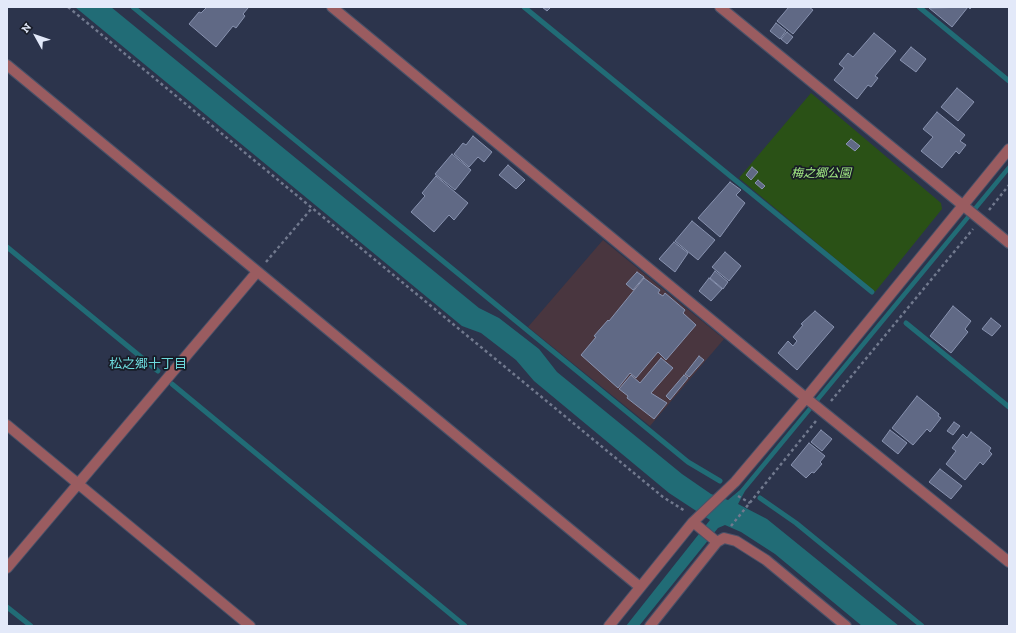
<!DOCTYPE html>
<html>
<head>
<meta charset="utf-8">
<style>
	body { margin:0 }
	#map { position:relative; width:1016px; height:633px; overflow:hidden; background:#2c344c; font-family:"Zilla Slab",serif }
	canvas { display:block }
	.frame { position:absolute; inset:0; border:8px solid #e3e9f9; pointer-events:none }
	.north { position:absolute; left:16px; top:16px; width:40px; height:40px; -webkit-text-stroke:3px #181c27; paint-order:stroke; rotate:310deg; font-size:11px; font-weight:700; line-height:16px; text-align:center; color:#e3e9f9 }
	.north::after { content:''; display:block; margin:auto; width:14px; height:18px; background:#e3e9f9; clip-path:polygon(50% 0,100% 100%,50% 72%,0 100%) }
</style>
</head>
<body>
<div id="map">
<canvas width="1016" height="633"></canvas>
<div class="frame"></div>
<div class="north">N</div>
</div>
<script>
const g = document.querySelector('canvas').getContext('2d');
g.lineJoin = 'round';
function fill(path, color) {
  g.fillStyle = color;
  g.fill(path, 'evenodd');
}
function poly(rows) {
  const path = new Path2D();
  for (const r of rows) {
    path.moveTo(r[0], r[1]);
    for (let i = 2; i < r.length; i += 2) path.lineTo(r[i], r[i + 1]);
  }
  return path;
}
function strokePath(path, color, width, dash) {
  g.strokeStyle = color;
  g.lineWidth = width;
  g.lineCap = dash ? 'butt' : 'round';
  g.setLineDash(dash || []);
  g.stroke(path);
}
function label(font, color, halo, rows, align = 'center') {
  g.font = font + ' "Zilla Slab","Noto Sans JP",serif';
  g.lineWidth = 3.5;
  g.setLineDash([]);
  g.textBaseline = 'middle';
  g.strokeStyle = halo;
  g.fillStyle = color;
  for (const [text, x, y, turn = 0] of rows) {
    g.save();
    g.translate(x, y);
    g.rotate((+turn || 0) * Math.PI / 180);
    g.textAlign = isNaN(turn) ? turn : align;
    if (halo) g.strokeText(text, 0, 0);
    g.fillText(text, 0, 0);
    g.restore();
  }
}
const industrial = poly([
	[603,240,724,339,650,426,528,327]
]);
const green = poly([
	[811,93,941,203,942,209,875,292,739,178]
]);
const water = poly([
	[75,7,111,7,479,308,499,318,539,349,557,372,682,474,711,494,728,500,740,490,1009,164,1009,171,745,491,738,504,767,519,899,626,862,626,775,554,741,532,725,525,718,528,639,626,626,626,710,520,669,493,534,381,516,360,481,333,462,326]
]);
const stream = poly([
	[133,7,688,462,720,481],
	[524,7,872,292],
	[919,7,1009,81],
	[7,247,158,371],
	[906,323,1009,407],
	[172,384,465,626],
	[760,498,796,523,922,626],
	[7,607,31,626]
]);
const building = poly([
	[207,7,247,7,248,8,243,14,245,16,236,28,233,26,216,47,189,24,199,12,201,13,207,7],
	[542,7,551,7,547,11,542,7],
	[789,7,809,7,813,10,793,34,777,21,789,7],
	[968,7,952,27,929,8,972,7,970,9,968,7],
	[776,23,786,31,780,39,770,31,776,23],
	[787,32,793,37,787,44,781,39,787,32],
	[874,33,896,51,875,76,878,78,871,87,868,85,857,99,834,80,844,68,839,64,848,53,853,57,874,33],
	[911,47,926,59,916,72,900,60,911,47],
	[957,88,974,102,958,121,941,107,957,88],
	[937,112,965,135,960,141,966,145,959,154,956,151,942,168,921,151,933,137,923,129,937,112],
	[473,136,492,152,484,162,478,157,469,167,454,154,463,143,466,145,473,136],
	[851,139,860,146,855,151,846,144,851,139],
	[452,154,471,170,455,190,435,174,452,154],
	[508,165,525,180,516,189,499,175,508,165],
	[752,167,758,172,751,180,746,175,752,167],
	[436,176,468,203,454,220,449,215,434,232,411,212,425,196,422,193,436,176],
	[758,180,765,186,762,189,755,183,758,180],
	[730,182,741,190,736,195,745,203,720,237,698,218,730,182],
	[692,221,715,240,698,260,675,241,692,221],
	[674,242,688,253,675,272,659,259,674,242],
	[725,252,741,266,729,281,712,267,725,252],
	[715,271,728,282,723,289,710,278,715,271],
	[637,272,644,277,633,290,626,284,637,272],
	[644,278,660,290,658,293,663,296,665,293,685,310,683,313,696,325,666,360,658,352,636,378,630,373,618,388,581,355,596,337,594,336,608,320,609,321,644,278],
	[709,278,722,289,711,301,699,291,709,278],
	[953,306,971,321,965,329,968,332,951,353,930,336,953,306],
	[815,311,834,327,797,370,778,353,788,341,793,346,797,341,793,337,803,325,801,324,815,311],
	[991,318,1001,326,992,336,982,329,991,318],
	[699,356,704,360,689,377,685,374,699,356],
	[661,358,673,368,651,393,667,403,654,419,627,398,628,396,619,389,631,375,640,383,661,358],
	[684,375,688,378,670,400,666,396,684,375],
	[917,396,939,414,938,416,941,418,930,432,927,429,913,445,892,428,917,396],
	[954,422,960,426,953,435,947,431,954,422],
	[821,430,832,439,822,451,811,442,821,430],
	[890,430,907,443,898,454,882,441,890,430],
	[971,432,991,448,989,451,992,454,983,465,980,462,965,480,946,464,956,451,952,448,963,434,967,438,971,432],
	[809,443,825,456,820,462,822,464,814,473,812,472,806,478,791,465,809,443],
	[940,469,962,486,951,499,929,482,940,469]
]);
const path = poly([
	[68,7,663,497,685,511],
	[989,210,1009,185],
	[266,262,312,208],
	[831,401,973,229],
	[738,496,750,503],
	[731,526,816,421]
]);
const minor = poly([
	[332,7,806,398,1009,562],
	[720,7,1009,243],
	[7,65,640,587],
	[7,425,250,626],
	[693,522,717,542],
	[7,568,257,272],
	[609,626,693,522,735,482,806,398,1009,149],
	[650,626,717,542,724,538,736,541,766,560,846,626]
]);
const parkNames = [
	["梅之郷公園",821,174]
];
const neighbourhoodNames = [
	["松之郷十丁目",148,364]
];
fill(industrial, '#49363f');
fill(green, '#2a5116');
fill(water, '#216c76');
strokePath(stream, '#216c76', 5);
fill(building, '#606985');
strokePath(building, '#8892af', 1);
strokePath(minor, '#495168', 12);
strokePath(path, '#71798e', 2.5, [3, 3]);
strokePath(minor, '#9a5c60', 10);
label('italic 12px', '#a1e983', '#181c27', parkNames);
label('13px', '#6dd9dc', '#181c27', neighbourhoodNames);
</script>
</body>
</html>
